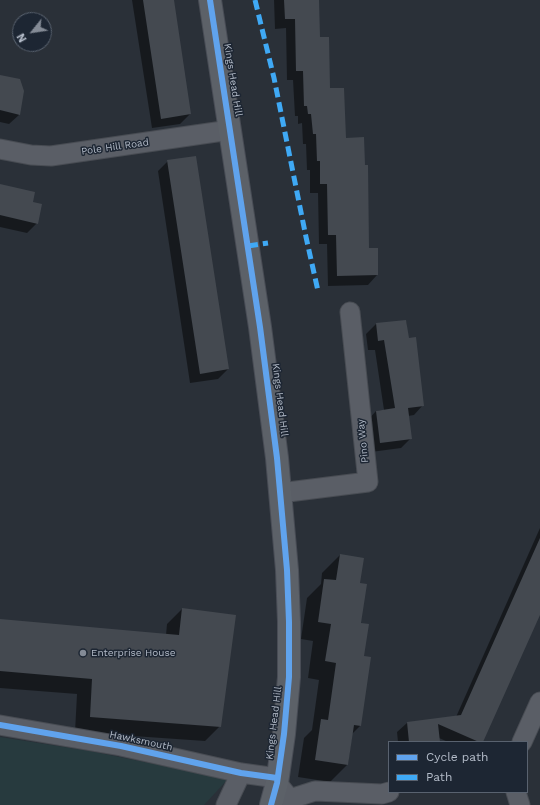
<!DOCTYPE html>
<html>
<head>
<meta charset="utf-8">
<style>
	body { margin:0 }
	#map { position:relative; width:540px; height:805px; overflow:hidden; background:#2a3038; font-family:"Work Sans",sans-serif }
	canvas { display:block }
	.legend { position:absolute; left:388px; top:741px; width:140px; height:52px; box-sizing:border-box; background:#1d2633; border:1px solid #59626f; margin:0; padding:5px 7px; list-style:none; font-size:12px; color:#b4bcc9 }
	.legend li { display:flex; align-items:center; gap:8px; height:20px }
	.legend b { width:20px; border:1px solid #59626f }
	.north { position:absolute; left:12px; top:12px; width:40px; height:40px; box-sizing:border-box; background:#1d2633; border:1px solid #59626f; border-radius:50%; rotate:240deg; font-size:11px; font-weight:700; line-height:16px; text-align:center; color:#b4bcc9 }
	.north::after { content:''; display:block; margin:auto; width:14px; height:18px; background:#848b96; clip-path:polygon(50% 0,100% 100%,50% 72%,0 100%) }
</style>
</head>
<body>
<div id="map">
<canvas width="540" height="805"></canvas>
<ul class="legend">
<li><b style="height:5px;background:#60a3ed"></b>Cycle path</li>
<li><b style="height:5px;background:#3fa9f5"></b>Path</li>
</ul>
<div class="north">N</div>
</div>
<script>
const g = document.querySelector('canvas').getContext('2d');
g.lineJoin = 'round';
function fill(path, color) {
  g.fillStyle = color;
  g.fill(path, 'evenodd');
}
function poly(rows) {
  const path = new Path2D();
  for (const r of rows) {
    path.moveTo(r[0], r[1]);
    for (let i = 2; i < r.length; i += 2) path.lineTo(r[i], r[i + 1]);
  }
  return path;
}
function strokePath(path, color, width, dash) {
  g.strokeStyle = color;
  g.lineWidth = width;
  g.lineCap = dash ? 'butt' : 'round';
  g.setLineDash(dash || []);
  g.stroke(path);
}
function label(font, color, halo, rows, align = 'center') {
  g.font = font + ' "Work Sans",sans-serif';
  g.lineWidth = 3;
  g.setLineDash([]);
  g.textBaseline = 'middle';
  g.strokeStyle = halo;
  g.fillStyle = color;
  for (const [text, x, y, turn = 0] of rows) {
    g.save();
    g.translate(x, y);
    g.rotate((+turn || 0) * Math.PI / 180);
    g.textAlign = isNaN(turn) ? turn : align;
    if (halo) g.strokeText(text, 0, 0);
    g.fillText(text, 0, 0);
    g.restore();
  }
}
const green = poly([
	[0,737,90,751,228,779,204,805,0,805]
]);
const shadow = poly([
	[132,0,173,0,190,114,180,124,152,128],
	[274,0,317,0,319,38,329,89,345,139,368,249,377,275,368,285,328,286,327,244,319,244,318,193,310,193,310,170,307,170,306,144,303,144,302,123,298,124,298,116,295,116,293,80,287,80,286,28,275,29],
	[0,77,19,115,9,124,0,122],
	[168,161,228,369,218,379,190,383,158,171],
	[0,185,32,203,37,223,27,233,0,227],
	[406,321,408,339,423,405,414,415,408,416,411,438,401,448,371,452,367,421,376,411,384,410,375,350,368,350,366,334,376,324],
	[540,528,540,612,482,742,448,742,439,738,439,742,398,742,397,732,407,723,456,717],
	[340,555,359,584,363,657,360,726,352,734,348,764,330,782,298,777,304,738,312,730,319,680,308,678,313,641,301,639,307,598,321,584,322,573],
	[182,609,220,726,205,741,75,732,77,694,0,688,0,620,166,635,167,624]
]);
const building = poly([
	[143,0,174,0,191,114,161,119],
	[284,0,319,0,320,37,329,37,330,88,344,88,346,138,364,137,365,165,368,165,369,248,378,248,378,275,337,276,336,235,328,235,327,184,320,184,320,161,317,161,316,134,313,134,311,114,308,114,307,106,304,106,303,71,296,71,295,19,285,19],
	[0,75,20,79,24,91,20,115,0,110],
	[196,156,229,369,200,374,167,160],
	[0,184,35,192,33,202,42,204,38,224,0,215],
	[406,320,409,338,416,337,424,406,408,408,412,439,380,443,376,411,395,408,384,340,378,341,376,323],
	[540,538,540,615,483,742,479,742,438,724,440,742,409,742,407,722,461,715],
	[340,554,364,558,360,583,367,584,361,623,369,624,364,656,371,657,361,726,354,725,348,765,315,760,321,719,328,720,336,663,325,661,331,624,318,622,324,579,336,580],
	[182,608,236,615,221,727,90,717,92,679,0,671,0,619,179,635]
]);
const minor = poly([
	[0,149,31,155,51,156,230,130],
	[280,493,368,482,350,312],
	[0,725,121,746,241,773,277,778],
	[522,742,540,702],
	[277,783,290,799,315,791,382,794,389,792],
	[516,792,520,805],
	[226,805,241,773]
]);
const primary = poly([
	[210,0,260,327,277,458,287,570,289,622,289,677,284,734,277,783,271,805]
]);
const quiet = poly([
	[255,0,274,78,306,237,318,291],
	[248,246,268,243]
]);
const cycleway = poly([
	[210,0,260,327,277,458,287,570,289,622,289,677,284,734,277,783,271,805],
	[0,725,121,746,241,773,277,778]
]);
const markers = [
	[83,653,4,"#848b96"]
];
const streetNames = [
	["Kings Head Hill",233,80,81],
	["Pole Hill Road",115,147,-8],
	["Kings Head Hill",280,400,83],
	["Pino Way",363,441,-96],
	["Kings Head Hill",274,723,-83],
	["Hawksmouth",141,741,12]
];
const poiNames = [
	["Enterprise House",91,653]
];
fill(green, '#273a3e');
fill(shadow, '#0007');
fill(building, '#444950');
strokePath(minor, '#484c53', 21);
strokePath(primary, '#484c55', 24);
strokePath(minor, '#5a5e66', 19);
strokePath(primary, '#5c6168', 22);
strokePath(quiet, '#3fa9f5', 5, [10, 5]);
strokePath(cycleway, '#60a3ed', 6);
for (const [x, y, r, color] of markers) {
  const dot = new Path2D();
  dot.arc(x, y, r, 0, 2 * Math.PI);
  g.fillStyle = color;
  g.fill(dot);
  strokePath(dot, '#1d2633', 1.5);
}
label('10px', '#b4bcc9', '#1d2633', streetNames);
label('10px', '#b4bcc9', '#1d2633', poiNames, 'left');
</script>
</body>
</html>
